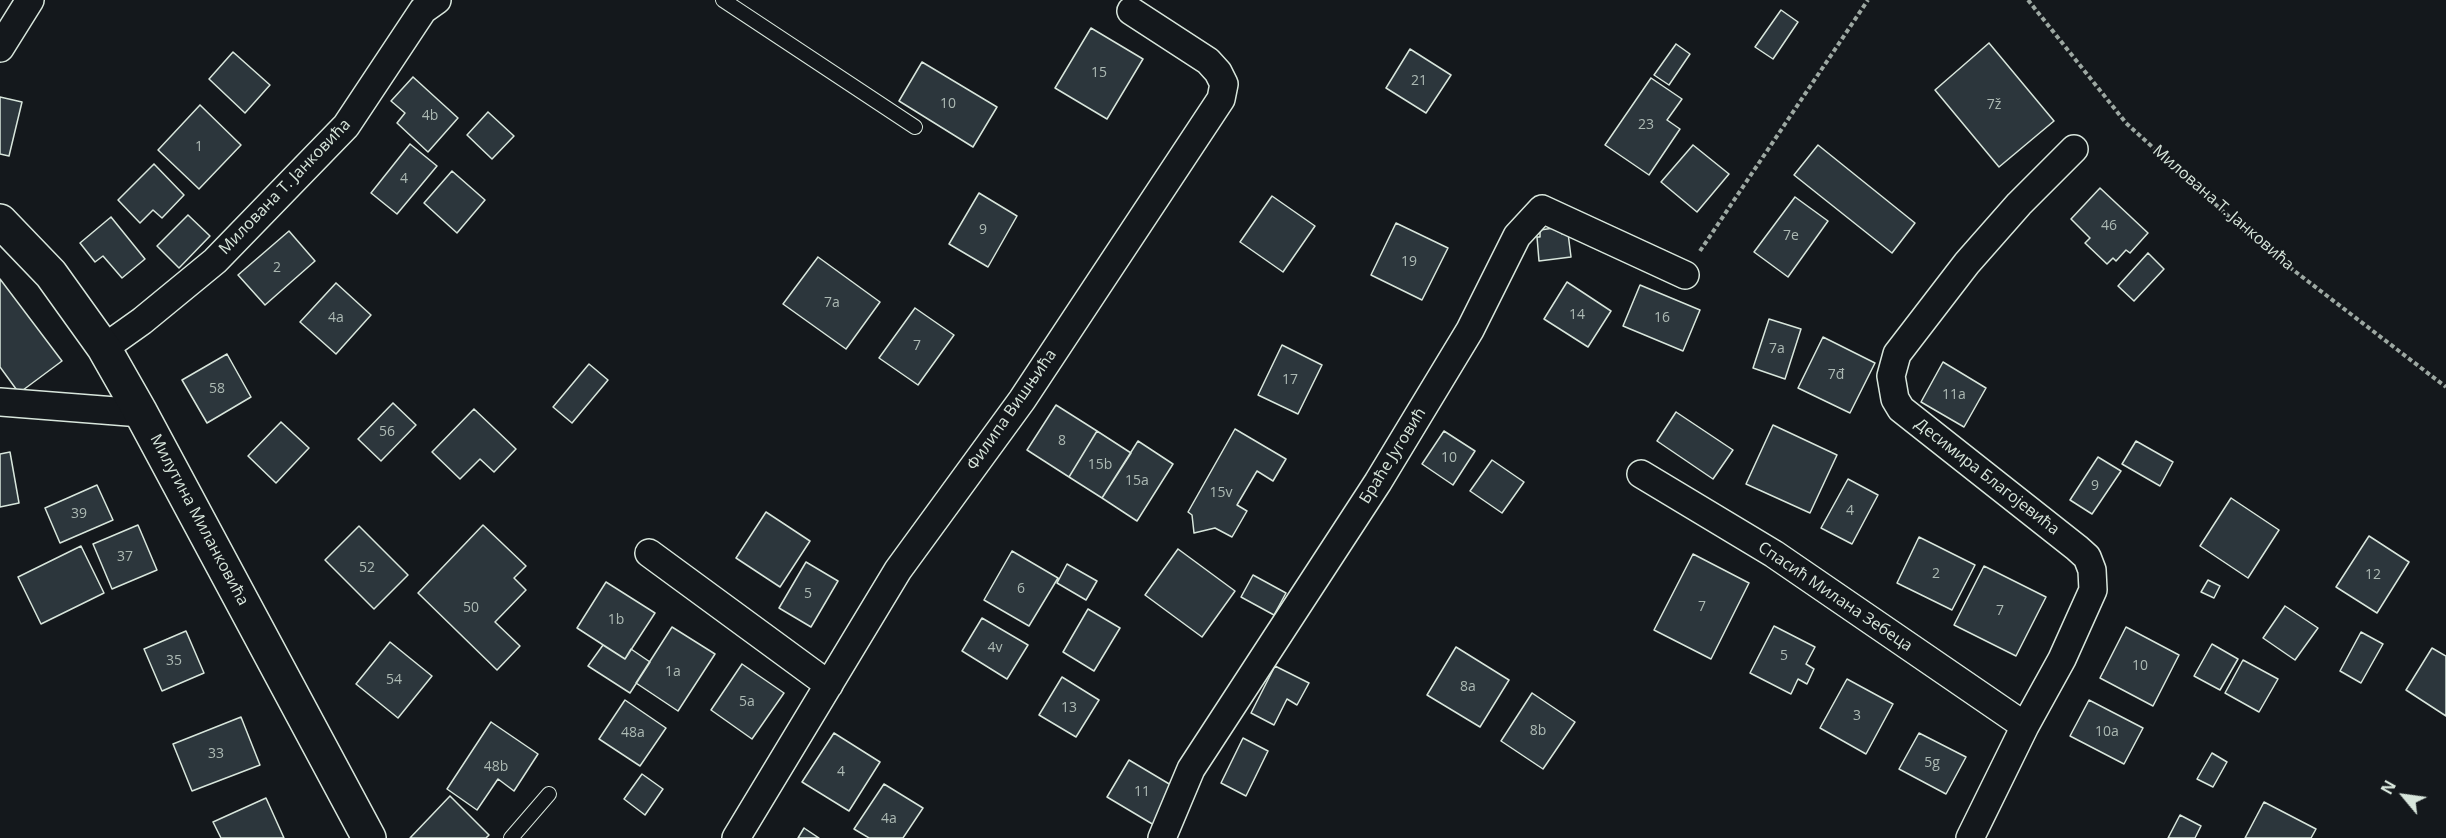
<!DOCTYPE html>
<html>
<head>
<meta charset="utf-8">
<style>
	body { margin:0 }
	#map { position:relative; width:2446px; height:838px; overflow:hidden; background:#14181c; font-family:"Open Sans",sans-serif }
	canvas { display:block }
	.north { position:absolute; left:2374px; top:766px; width:60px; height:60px; -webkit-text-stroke:4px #14181c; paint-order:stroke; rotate:299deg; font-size:16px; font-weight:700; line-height:24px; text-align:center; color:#d8e6dc }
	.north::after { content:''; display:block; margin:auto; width:21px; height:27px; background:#d8e6dc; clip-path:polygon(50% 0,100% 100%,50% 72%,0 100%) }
</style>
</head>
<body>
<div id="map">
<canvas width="2446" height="838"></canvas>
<div class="north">N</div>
</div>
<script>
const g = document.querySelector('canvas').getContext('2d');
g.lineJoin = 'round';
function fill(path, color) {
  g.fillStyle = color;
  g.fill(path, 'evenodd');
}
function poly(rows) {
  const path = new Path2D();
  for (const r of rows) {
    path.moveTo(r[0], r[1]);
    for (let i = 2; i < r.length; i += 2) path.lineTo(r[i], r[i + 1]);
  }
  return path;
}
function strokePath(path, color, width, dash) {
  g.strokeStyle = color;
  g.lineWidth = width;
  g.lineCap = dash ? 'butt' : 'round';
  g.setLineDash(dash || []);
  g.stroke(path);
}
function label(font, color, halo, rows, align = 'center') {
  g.font = font + ' "Open Sans",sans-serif';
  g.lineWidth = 4.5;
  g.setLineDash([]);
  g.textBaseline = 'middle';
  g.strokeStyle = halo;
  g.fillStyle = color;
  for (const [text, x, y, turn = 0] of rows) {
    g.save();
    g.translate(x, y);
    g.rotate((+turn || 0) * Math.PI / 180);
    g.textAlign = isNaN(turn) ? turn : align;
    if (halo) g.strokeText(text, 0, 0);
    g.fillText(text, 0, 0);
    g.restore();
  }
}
const building = poly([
	[1781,10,1798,22,1773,59,1755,47,1781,10],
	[1091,28,1143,59,1107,119,1055,88,1091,28],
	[1989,43,2054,121,1999,167,1935,90,1989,43],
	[1676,44,1690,54,1669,85,1654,75,1676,44],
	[1410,49,1451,75,1426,113,1386,88,1410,49],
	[233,52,270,85,245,113,209,79,233,52],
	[922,62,997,107,973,147,899,101,922,62],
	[413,77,458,118,428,152,397,123,405,113,391,101,413,77],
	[1651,78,1682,99,1667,120,1680,129,1649,175,1605,145,1651,78],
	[0,97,22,102,9,156,0,154,0,97],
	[200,105,241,145,199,189,158,150,200,105],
	[488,112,514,136,492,159,467,135,488,112],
	[410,144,437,166,397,214,371,193,410,144],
	[1693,145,1729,174,1697,212,1661,182,1693,145],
	[1818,145,1915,223,1892,253,1794,175,1818,145],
	[154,164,184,195,162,218,153,210,140,223,118,200,154,164],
	[452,171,485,200,457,233,424,203,452,171],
	[2100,188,2148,233,2130,253,2126,250,2116,261,2113,258,2107,264,2085,243,2090,238,2071,219,2100,188],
	[979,193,1017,216,988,267,949,244,979,193],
	[1272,196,1315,226,1283,272,1240,242,1272,196],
	[1795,197,1828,221,1788,277,1754,252,1795,197],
	[188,215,210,236,179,268,157,246,188,215],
	[111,217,145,259,122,278,103,256,95,262,80,243,111,217],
	[1396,223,1448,248,1422,300,1371,275,1396,223],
	[1561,227,1562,234,1568,233,1571,257,1539,261,1537,237,1540,237,1540,230,1561,227],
	[289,231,315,261,265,305,238,275,289,231],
	[2148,253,2164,269,2134,301,2118,286,2148,253],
	[818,257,880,302,846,349,783,304,818,257],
	[0,279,62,361,19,393,0,367,0,279],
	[1567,282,1611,311,1588,347,1544,319,1567,282],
	[336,283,371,315,336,354,300,322,336,283],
	[1640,285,1700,310,1683,351,1623,326,1640,285],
	[915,308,954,335,918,385,879,358,915,308],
	[1769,319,1801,329,1785,379,1753,368,1769,319],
	[1823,337,1875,363,1850,413,1798,388,1823,337],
	[1282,345,1322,365,1298,414,1258,395,1282,345],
	[227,354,251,397,207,423,182,380,227,354],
	[1943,362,1986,388,1964,427,1921,402,1943,362],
	[589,364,608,380,572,423,553,407,589,364],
	[393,403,416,425,381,461,358,439,393,403],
	[1056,405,1097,431,1069,477,1027,450,1056,405],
	[474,409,516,449,494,472,480,459,460,479,432,452,474,409],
	[1676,412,1733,450,1713,479,1657,441,1676,412],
	[281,422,309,448,276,483,248,456,281,422],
	[1773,425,1837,455,1810,513,1746,484,1773,425],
	[1235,429,1286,459,1273,481,1257,471,1237,505,1247,511,1232,537,1215,528,1194,533,1192,515,1188,512,1235,429],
	[1097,431,1131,453,1102,498,1069,477,1097,431],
	[1444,431,1475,451,1453,485,1422,464,1444,431],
	[1138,441,1173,464,1137,521,1102,498,1138,441],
	[2136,441,2173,462,2160,486,2122,464,2136,441],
	[10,452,19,503,0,507,0,454,10,452],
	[2098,457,2121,471,2092,514,2070,500,2098,457],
	[1492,460,1524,482,1502,513,1470,491,1492,460],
	[1848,479,1878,495,1852,544,1821,528,1848,479],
	[97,485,113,520,60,543,45,508,97,485],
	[2231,498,2279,530,2248,578,2200,546,2231,498],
	[766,512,810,541,780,587,736,558,766,512],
	[138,525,157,570,112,589,93,544,138,525],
	[483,525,526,566,514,578,526,590,495,622,520,646,497,670,418,593,483,525],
	[359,526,408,575,374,609,325,560,359,526],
	[2369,536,2409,562,2377,613,2336,587,2369,536],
	[1919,537,1975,565,1952,610,1897,583,1919,537],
	[81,546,104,593,41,624,18,577,81,546],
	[1178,549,1235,591,1202,637,1145,595,1178,549],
	[1012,551,1058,578,1029,626,984,600,1012,551],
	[1693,554,1749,583,1711,659,1654,630,1693,554],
	[806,562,838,581,811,627,779,608,806,562],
	[1067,564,1097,581,1086,600,1057,583,1067,564],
	[1984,566,2046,597,2016,656,1954,625,1984,566],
	[1253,575,1286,593,1274,615,1241,597,1253,575],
	[2208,580,2220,586,2214,598,2201,592,2208,580],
	[606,582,655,613,625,659,577,628,606,582],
	[2285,606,2318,628,2295,660,2263,638,2285,606],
	[1088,609,1120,628,1094,671,1063,652,1088,609],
	[982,618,1028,645,1007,679,962,651,982,618],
	[1774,626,1815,647,1806,664,1814,669,1807,684,1798,679,1791,694,1750,673,1774,626],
	[672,627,715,654,678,711,636,683,672,627],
	[2126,627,2179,655,2153,706,2100,678,2126,627],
	[186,631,204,673,162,691,144,649,186,631],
	[2361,632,2383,644,2361,683,2340,671,2361,632],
	[390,642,432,676,398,718,356,684,390,642],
	[2212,644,2238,659,2220,690,2194,676,2212,644],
	[603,645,625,659,631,649,650,662,630,693,588,666,603,645],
	[1456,647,1509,680,1480,727,1427,695,1456,647],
	[2432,648,2446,656,2446,716,2406,690,2432,648],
	[2243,660,2278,679,2259,712,2225,693,2243,660],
	[742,664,784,693,752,739,711,710,742,664],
	[1275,666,1309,683,1297,705,1287,699,1274,725,1251,713,1275,666],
	[1062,677,1099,700,1076,737,1039,715,1062,677],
	[1847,679,1893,704,1866,754,1820,728,1847,679],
	[1532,693,1575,722,1543,769,1501,741,1532,693],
	[625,700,666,728,640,766,599,739,625,700],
	[2089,700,2143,728,2124,764,2070,736,2089,700],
	[241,717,260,765,192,791,173,744,241,717],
	[491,722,538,754,514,791,498,779,477,810,447,789,491,722],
	[834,733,880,762,849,811,802,782,834,733],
	[1919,733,1966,757,1946,794,1899,769,1919,733],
	[1243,738,1268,751,1246,796,1221,783,1243,738],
	[2212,753,2227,762,2213,787,2197,779,2212,753],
	[1129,760,1176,788,1154,825,1107,797,1129,760],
	[642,774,663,789,645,815,624,799,642,774],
	[884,784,923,808,903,838,869,838,854,829,884,784],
	[450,796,489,835,486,838,410,838,450,796],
	[266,798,284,838,221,838,213,822,266,798],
	[2264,802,2316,829,2311,838,2245,838,2264,802],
	[2180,815,2201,826,2195,838,2168,838,2180,815],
	[804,828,819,838,798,838,804,828]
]);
const path = poly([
	[2028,0,2126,123,2258,243,2446,387],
	[1700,251,1868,0]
]);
const service = poly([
	[723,0,915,127],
	[511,838,549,794]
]);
const minor = poly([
	[0,48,30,0],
	[104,348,142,321,215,261,346,126,423,10,437,0],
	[0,402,141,413],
	[1641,474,1774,554,2025,726],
	[649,553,829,685],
	[736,838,898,570,1022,400,1221,99,1224,84,1218,72,1208,61,1131,11],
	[1162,838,1191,769,1378,482,1470,330,1517,236,1542,209,1685,275],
	[1970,838,2025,726,2062,659,2093,590,2092,570,2087,557,2077,548,1901,409,1895,399,1891,376,1897,354,1967,263,2019,204,2074,149]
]);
const tertiary = poly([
	[0,221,51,274,104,348,141,413,369,838]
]);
const numberNames = [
	["15",1099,73],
	["21",1419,81],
	["10",948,104],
	["7ž",1994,105],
	["4b",430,116],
	["23",1646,125],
	["1",199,147],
	["4",404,179],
	["46",2109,226],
	["9",983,230],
	["7e",1791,236],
	["19",1409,262],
	["2",277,268],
	["7a",832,303],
	["14",1577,315],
	["4a",336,318],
	["16",1662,318],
	["7",917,346],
	["7a",1777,349],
	["7đ",1836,375],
	["17",1290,380],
	["58",217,389],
	["11a",1954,395],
	["56",387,432],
	["8",1062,441],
	["10",1449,458],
	["15b",1100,465],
	["15a",1137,481],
	["9",2095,486],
	["15v",1221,493],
	["4",1850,511],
	["39",79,514],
	["37",125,557],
	["52",367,568],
	["2",1936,574],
	["12",2373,575],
	["6",1021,589],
	["5",808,594],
	["7",1702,607],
	["50",471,608],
	["7",2000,611],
	["1b",616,620],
	["4v",995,648],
	["5",1784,656],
	["35",174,661],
	["10",2140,666],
	["1a",673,672],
	["54",394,680],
	["8a",1468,687],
	["5a",747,702],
	["13",1069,708],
	["3",1857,716],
	["8b",1538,731],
	["10a",2107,732],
	["48a",633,733],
	["33",216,754],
	["5g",1932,763],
	["48b",496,767],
	["4",841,772],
	["11",1142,792],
	["4a",889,819]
];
const streetNames = [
	["Милована Т. Јанковића",285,187,-46],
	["Милована Т. Јанковића",2223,208,41],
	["Филипа Вишњића",1012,410,-55],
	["Браће Југовић",1393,456,-58],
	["Десимира Благојевића",1987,477,38],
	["Милутина Миланковића",199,520,62],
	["Спасић Милана Зебеца",1835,597,34]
];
fill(building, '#2c363c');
strokePath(building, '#d8e6dc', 1.5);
strokePath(service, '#d8e6dc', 16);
strokePath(minor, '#d8e6dc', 30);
strokePath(tertiary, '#d8e6dc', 36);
strokePath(path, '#9da8a2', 4, [4.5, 3]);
strokePath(service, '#14181c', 14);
strokePath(minor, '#14181c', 27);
strokePath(tertiary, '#14181c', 33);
label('14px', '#adbab4', null, numberNames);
label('16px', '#d8e6dc', '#14181c', streetNames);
</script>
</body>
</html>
